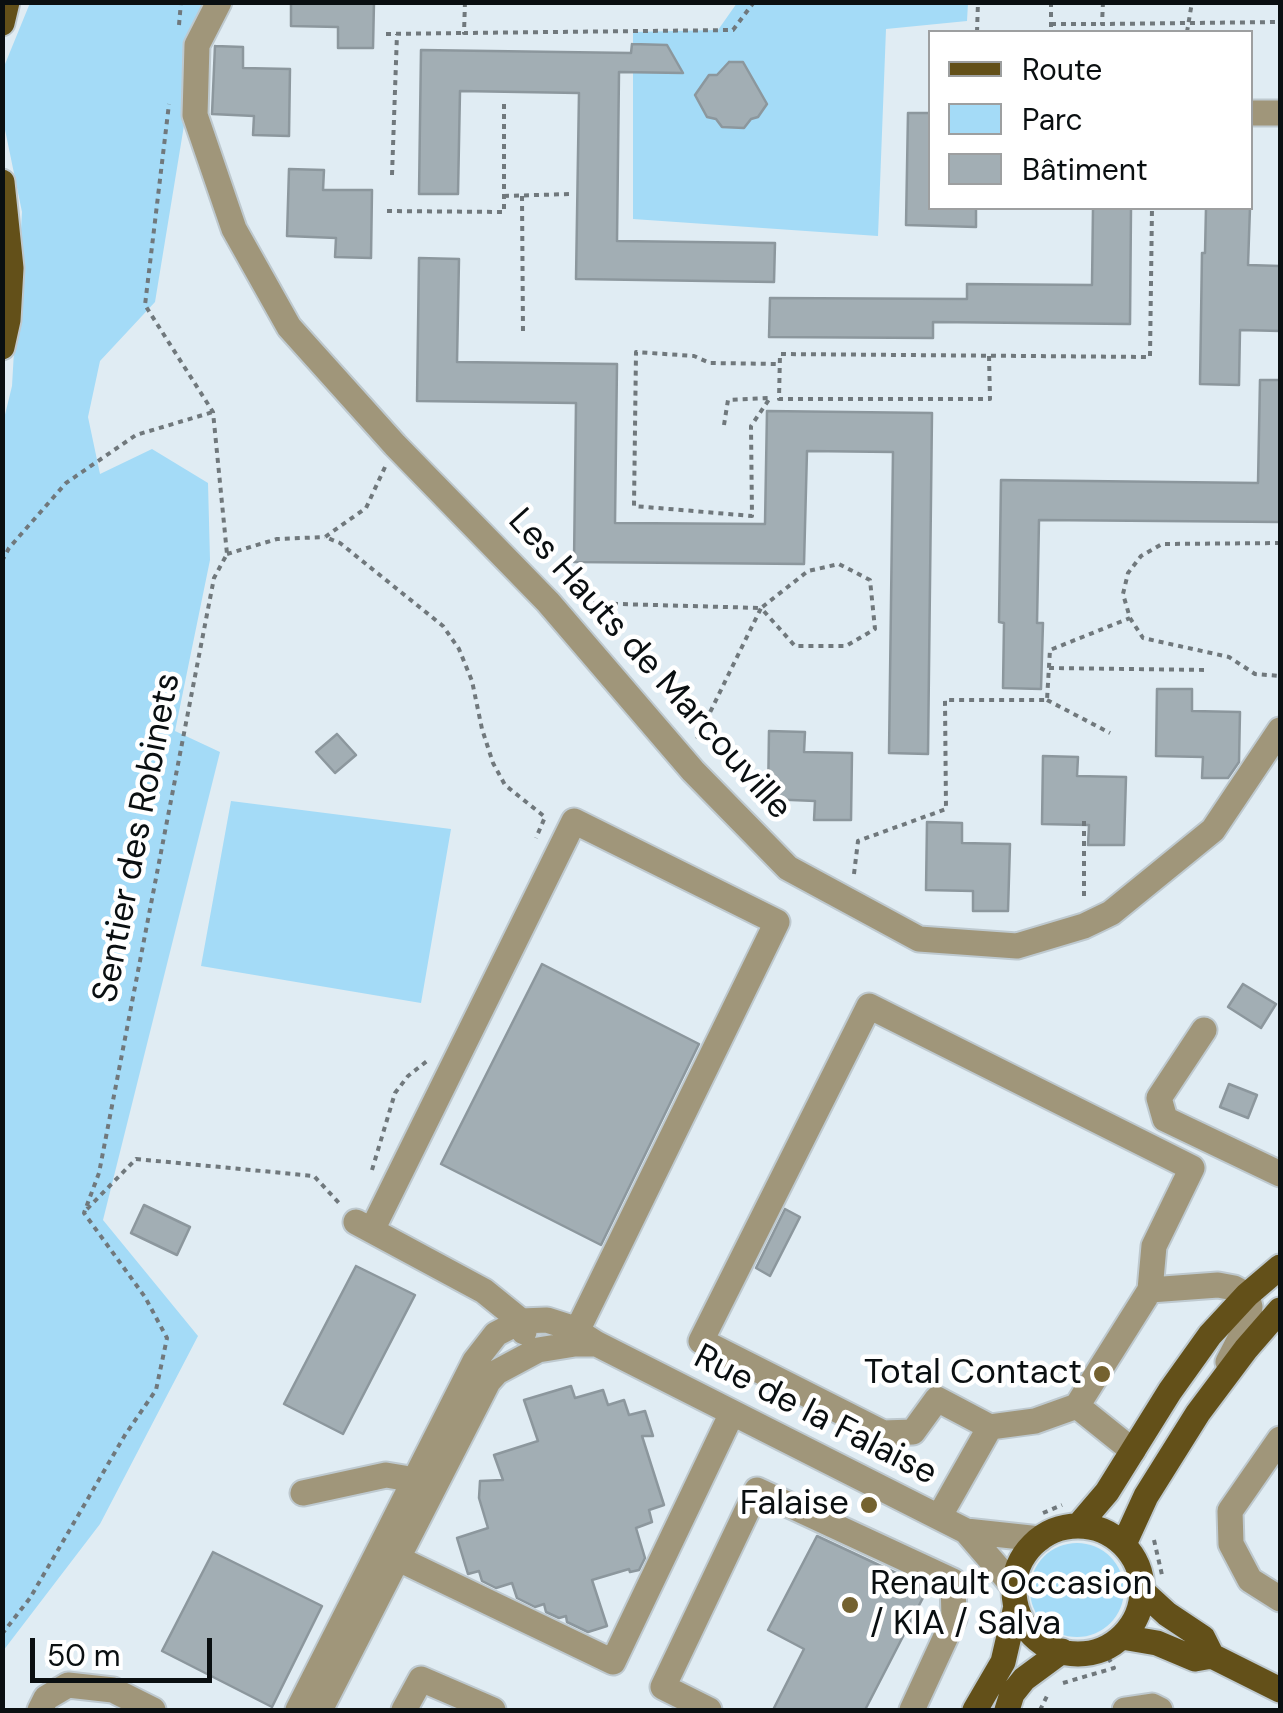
<!DOCTYPE html>
<html>
<head>
<meta charset="utf-8">
<style>
	body { margin:0 }
	#map { position:relative; width:1283px; height:1713px; overflow:hidden; background:#e0ecf3; font-family:"DM Sans",sans-serif }
	canvas { display:block }
	.frame { position:absolute; inset:0; border:5px solid #0a0f11; pointer-events:none }
	.legend { position:absolute; left:928px; top:30px; width:325px; height:180px; box-sizing:border-box; background:#fff; border:2px solid #9d9fa0; margin:0; padding:12px 18px; list-style:none; font-size:30px; color:#0a0f11 }
	.legend li { display:flex; align-items:center; gap:20px; height:50px }
	.legend b { width:50px; border:2px solid #9d9fa0 }
	.scale { position:absolute; left:30px; top:1638px; width:182px; height:45px; box-sizing:border-box; border:5px solid #0a0f11; border-top:0; padding-left:12px; font-size:30px; line-height:35px; white-space:nowrap; color:#0a0f11; -webkit-text-stroke:8px #fff; paint-order:stroke }
</style>
</head>
<body>
<div id="map">
<canvas width="1283" height="1713"></canvas>
<div class="frame"></div>
<ul class="legend">
<li><b style="height:12px;background:#635019"></b>Route</li>
<li><b style="height:28px;background:#a4dbf7"></b>Parc</li>
<li><b style="height:28px;background:#a2aeb4"></b>Bâtiment</li>
</ul>
<div class="scale">50 m</div>
</div>
<script>
const g = document.querySelector('canvas').getContext('2d');
g.lineJoin = 'round';
function fill(path, color) {
  g.fillStyle = color;
  g.fill(path, 'evenodd');
}
function poly(rows) {
  const path = new Path2D();
  for (const r of rows) {
    if (r.length === 3) {
      path.moveTo(r[0] + r[2], r[1]);
      path.arc(r[0], r[1], r[2], 0, 2 * Math.PI);
      continue;
    }
    path.moveTo(r[0], r[1]);
    for (let i = 2; i < r.length; i += 2) path.lineTo(r[i], r[i + 1]);
  }
  return path;
}
function strokePath(path, color, width, dash) {
  g.strokeStyle = color;
  g.lineWidth = width;
  g.lineCap = dash ? 'butt' : 'round';
  g.setLineDash(dash || []);
  g.stroke(path);
}
function label(font, color, halo, rows, align = 'center') {
  g.font = font + ' "DM Sans",sans-serif';
  g.lineWidth = 9;
  g.setLineDash([]);
  g.textBaseline = 'middle';
  g.strokeStyle = halo;
  g.fillStyle = color;
  for (const [text, x, y, turn = 0] of rows) {
    g.save();
    g.translate(x, y);
    g.rotate((+turn || 0) * Math.PI / 180);
    g.textAlign = isNaN(turn) ? turn : align;
    if (halo) g.strokeText(text, 0, 0);
    g.fillText(text, 0, 0);
    g.restore();
  }
}
const green = poly([
	[30,3,219,3,197,46,155,302,100,361,88,417,100,474,152,449,208,483,210,560,175,731,220,752,103,1220,198,1336,100,1524,3,1651,2,427,12,386,22,212,3,120,3,69],
	[737,3,968,3,967,21,886,29,878,236,633,219,633,32,718,30],
	[231,801,451,829,421,1003,201,966],
	[1077,1590,47]
]);
const building = poly([
	[291,2,374,2,373,48,338,48,338,27,291,26,291,2],
	[632,44,667,45,683,73,619,72,617,241,775,243,774,282,576,279,579,93,460,91,458,194,419,194,421,50,631,53,632,44],
	[215,46,243,47,243,68,290,69,289,136,253,135,254,116,212,114,215,46],
	[729,62,743,62,767,104,758,117,751,119,744,128,722,127,716,119,707,117,695,95,709,75,717,75,729,62],
	[908,113,930,113,930,208,976,208,976,227,906,225,908,113],
	[289,169,324,170,323,190,372,190,371,258,335,257,336,238,287,236,289,169],
	[1093,208,1131,208,1130,324,933,322,933,338,769,337,770,298,967,299,967,284,1092,285,1093,208],
	[1206,208,1250,208,1248,265,1280,266,1280,331,1240,330,1239,385,1200,384,1202,253,1205,253,1206,208],
	[419,258,459,259,457,362,617,364,615,523,765,524,767,411,932,413,928,754,889,753,893,452,807,451,804,564,574,562,576,403,417,401,419,258],
	[1260,380,1280,380,1280,522,1039,520,1037,623,1043,623,1041,689,1003,688,1004,623,999,622,1001,480,1258,483,1260,380],
	[1157,689,1192,689,1192,711,1240,712,1239,762,1228,778,1202,778,1203,757,1156,756,1157,689],
	[769,731,805,732,804,752,852,753,851,820,814,820,815,801,768,799,769,731],
	[337,734,356,755,335,773,316,752,337,734],
	[1043,756,1078,757,1077,776,1126,777,1124,845,1088,845,1089,825,1042,824,1043,756],
	[927,822,962,823,962,843,1010,844,1008,911,973,911,973,891,926,890,927,822],
	[542,964,699,1044,601,1245,441,1164,542,964],
	[1243,984,1276,1004,1261,1028,1228,1007,1243,984],
	[1229,1084,1257,1095,1248,1118,1220,1107,1229,1084],
	[144,1205,190,1227,177,1255,131,1233,144,1205],
	[785,1209,800,1217,770,1276,756,1268,785,1209],
	[356,1266,415,1295,343,1434,284,1404,356,1266],
	[571,1386,575,1398,603,1390,608,1405,624,1400,629,1415,645,1411,653,1436,642,1436,664,1505,649,1510,652,1522,636,1528,645,1558,639,1570,630,1572,629,1569,592,1580,607,1626,588,1632,567,1622,566,1616,559,1618,546,1612,544,1604,535,1607,517,1598,512,1583,496,1588,482,1581,479,1571,468,1574,457,1538,488,1528,479,1498,480,1481,503,1480,494,1455,538,1441,524,1400,571,1386],
	[817,1536,928,1588,865,1710,773,1710,804,1649,768,1630,817,1536],
	[213,1552,322,1606,272,1707,162,1651,213,1552]
]);
const path = poly([
	[465,2,464,33,733,30,754,2],
	[1051,2,1051,32],
	[1103,2,1102,24,1280,22],
	[1051,24,1102,24],
	[179,25,181,2],
	[977,32,978,2],
	[1187,32,1192,2],
	[386,34,464,33],
	[392,175,397,34],
	[504,196,571,194],
	[522,196,523,333],
	[387,211,504,212,504,104],
	[989,356,990,399,779,399,780,354,1150,357,1152,208],
	[724,425,728,400,770,398,751,426,752,516,634,506,636,352,694,356,710,363,779,364],
	[385,467,366,508,325,537,340,543,443,626,459,649,472,681,482,729,493,763,505,785,545,817,536,838],
	[1280,543,1162,544,1141,556,1128,573,1123,594,1130,618,1143,638,1229,657,1255,674,1280,676],
	[227,554,277,539,325,537],
	[2,561,9,548,66,483,136,435,213,412],
	[583,603,761,608,808,571,839,564,870,580,875,629,846,646,795,646,761,608,697,739],
	[1049,668,1209,670],
	[1047,700,1110,733],
	[854,874,858,841,946,809,945,700,1047,700,1050,650,1130,618],
	[1084,896,1084,820],
	[372,1170,395,1093,408,1076,427,1061],
	[87,1209,136,1159,314,1176,339,1203],
	[1043,1513,1062,1505],
	[1154,1540,1162,1575],
	[2,1634,30,1598,125,1435,156,1390,167,1338,145,1297,84,1213,99,1173,214,578,227,554,213,412,145,305,169,104],
	[1063,1683,1114,1668,1108,1657],
	[1040,1710,1048,1694]
]);
const minor = poly([
	[219,2,197,45,195,115,234,229,289,327,395,445,548,602,693,771,788,868,919,939,1017,946,1084,926,1111,913,1213,830,1280,730],
	[1254,113,1280,113],
	[1204,1030,1159,1098,1165,1119,1280,1174],
	[356,1222,484,1291,521,1321,524,1332],
	[372,1230,574,821,777,922,577,1331],
	[990,1427,937,1399,913,1432,883,1433,701,1341,869,1006,1192,1168,1154,1246,1150,1290],
	[1280,1439,1230,1511,1231,1544,1250,1580,1280,1599],
	[1133,1451,1077,1406,1150,1290,1218,1285,1234,1288,1247,1295,1250,1307,1248,1323,1228,1362],
	[303,1493,386,1475,404,1478,427,1490],
	[939,1517,990,1427,1035,1421,1077,1406],
	[966,1531,1015,1588],
	[380,1550,613,1662,732,1413],
	[40,1710,46,1698,68,1685,113,1690,153,1710],
	[298,1710,475,1361,496,1334,521,1321,547,1320,572,1328,597,1344,966,1531,1040,1539],
	[320,1710,488,1382,497,1372,538,1350,575,1344,597,1344],
	[404,1710,421,1679,493,1710],
	[709,1710,663,1687,757,1490,953,1581,954,1619,912,1710],
	[1125,1710,1152,1706,1160,1710]
]);
const major = poly([
	[2,23,7,2],
	[2,182,11,268,8,320,2,347],
	[1078,1526,1107,1492,1170,1391,1210,1335,1247,1295,1280,1267],
	[1078,1590,64],
	[1124,1544,1146,1496,1198,1413,1246,1349,1280,1310],
	[1142,1591,1167,1614,1203,1638,1212,1656],
	[1122,1637,1157,1643,1195,1659,1212,1656,1280,1690],
	[975,1710,1003,1662,1016,1606],
	[1007,1710,1012,1694,1024,1679,1062,1651]
]);
const markers = [
	[1102,1374,10,"#746230"],
	[869,1505,10,"#746230"],
	[850,1605,10,"#746230"]
];
const streetNames = [
	["Les Hauts de Marcouville",649,665,48],
	["Sentier des Robinets",138,838,-79],
	["Rue de la Falaise",815,1416,27]
];
const poiNames = [
	["Total Contact",1082,1374],
	["Falaise",849,1505],
	["Renault Occasion",870,1585,"left"],
	["/ KIA / Salva",870,1625,"left"]
];
fill(green, '#a4dbf7');
fill(building, '#a2aeb4');
strokePath(building, '#8c979d', 2.5);
strokePath(minor, '#bec9cf', 29);
strokePath(major, '#bec9cf', 29);
strokePath(path, '#70787c', 4, [5, 5]);
strokePath(minor, '#a0967a', 25);
strokePath(major, '#635019', 25);
for (const [x, y, r, color] of markers) {
  const dot = new Path2D();
  dot.arc(x, y, r, 0, 2 * Math.PI);
  g.fillStyle = color;
  g.fill(dot);
  strokePath(dot, '#fff', 4);
}
label('35px', '#0a0f11', '#fff', streetNames);
label('35px', '#0a0f11', '#fff', poiNames, 'right');
</script>
</body>
</html>
